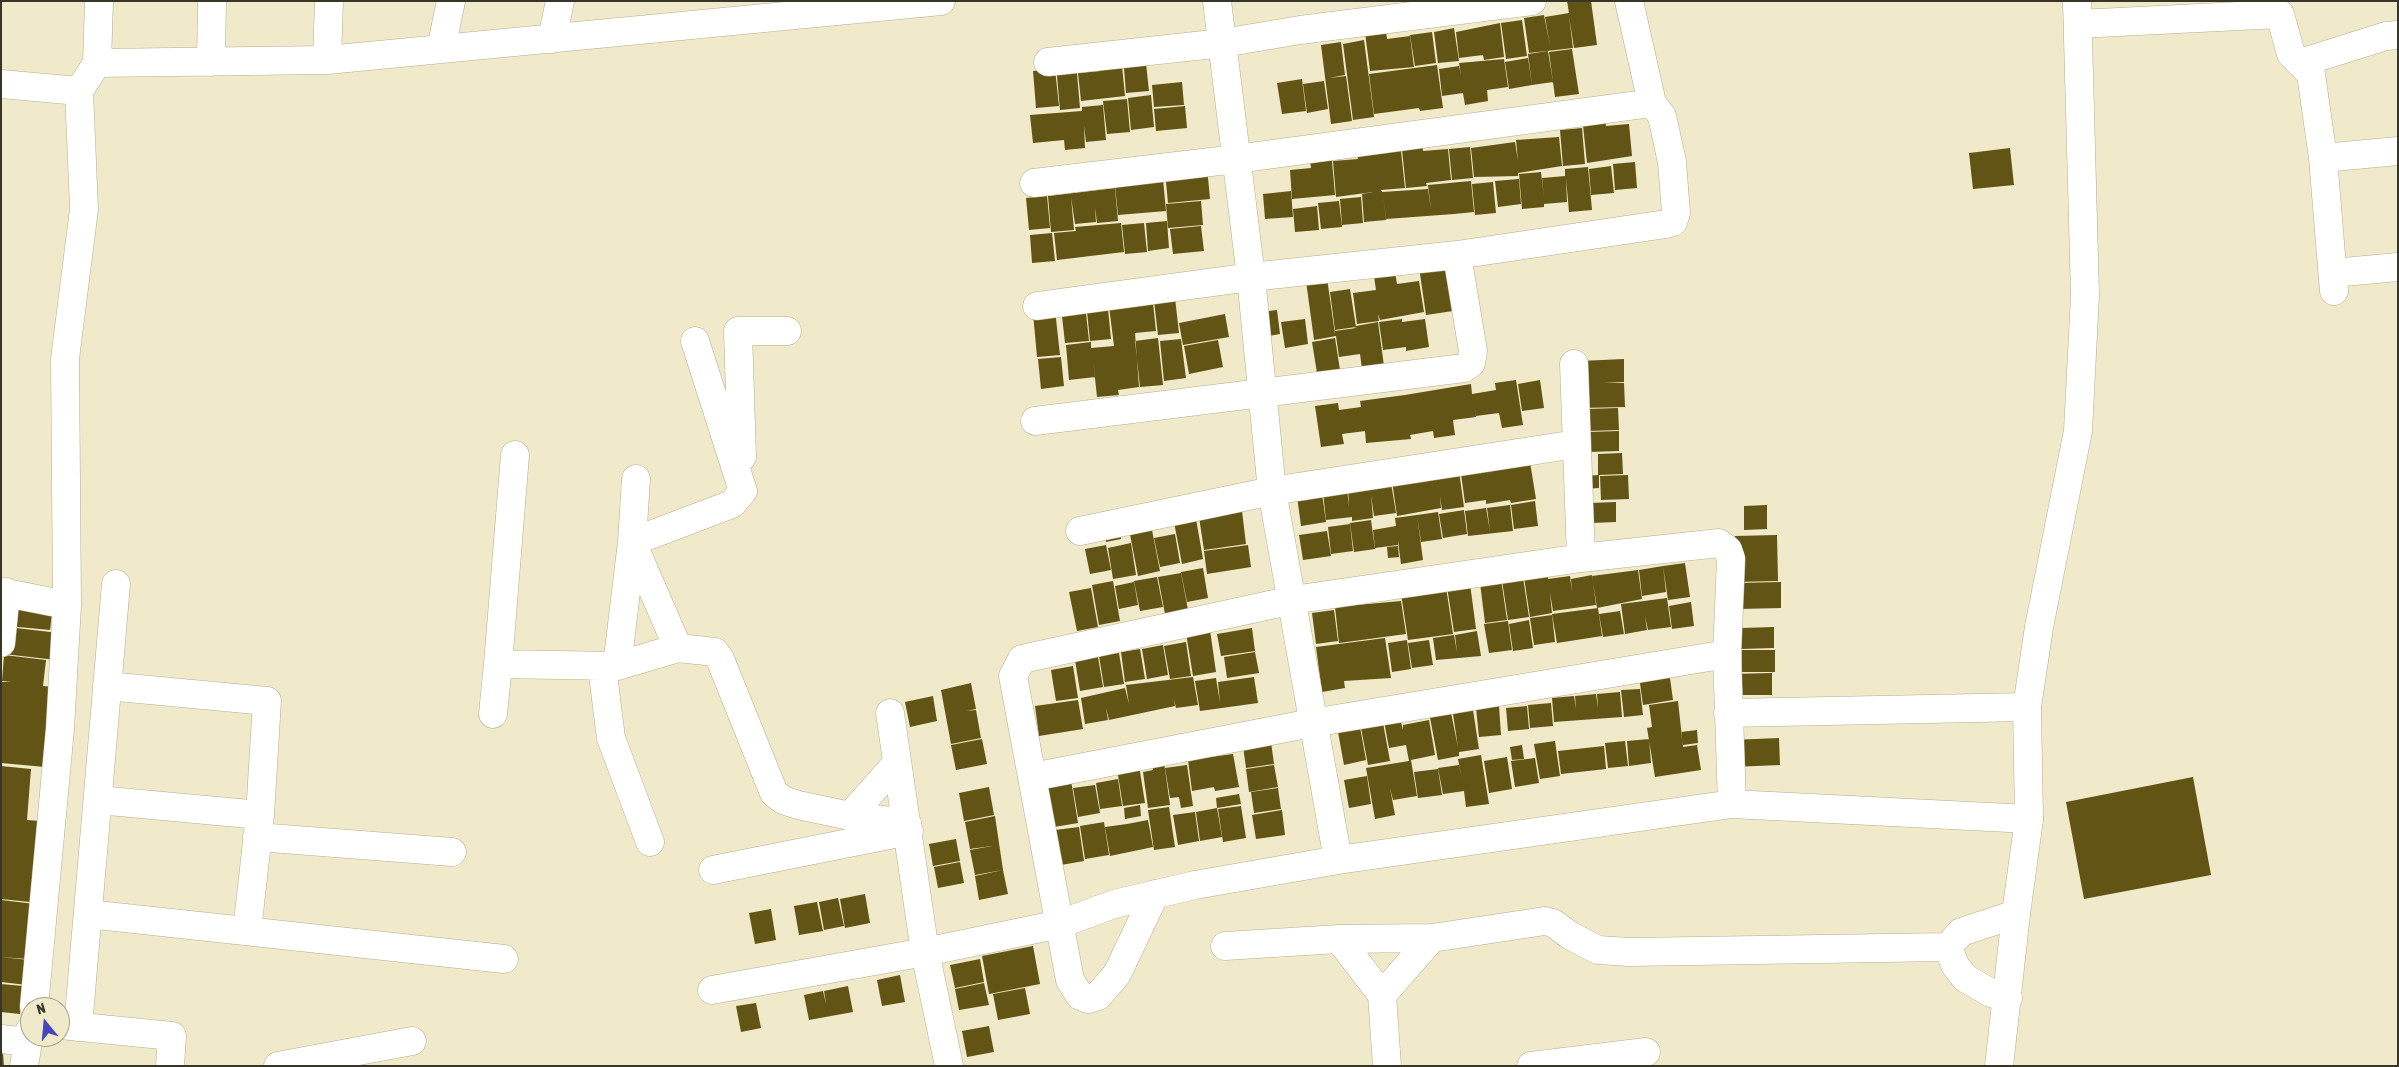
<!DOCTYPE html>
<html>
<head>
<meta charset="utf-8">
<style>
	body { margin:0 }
	#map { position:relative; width:2399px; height:1067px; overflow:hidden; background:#f1eaca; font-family:"Asap Condensed",sans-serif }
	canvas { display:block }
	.frame { position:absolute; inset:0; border:2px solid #373428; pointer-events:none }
	.north { position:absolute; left:20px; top:997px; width:50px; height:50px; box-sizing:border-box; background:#f1eaca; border:1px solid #a7a189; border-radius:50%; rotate:343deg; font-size:14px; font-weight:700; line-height:20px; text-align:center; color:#373428 }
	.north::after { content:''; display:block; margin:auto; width:18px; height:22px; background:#4747bd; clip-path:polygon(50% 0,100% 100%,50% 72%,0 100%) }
</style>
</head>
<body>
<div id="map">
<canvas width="2399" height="1067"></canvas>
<div class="frame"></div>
<div class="north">N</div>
</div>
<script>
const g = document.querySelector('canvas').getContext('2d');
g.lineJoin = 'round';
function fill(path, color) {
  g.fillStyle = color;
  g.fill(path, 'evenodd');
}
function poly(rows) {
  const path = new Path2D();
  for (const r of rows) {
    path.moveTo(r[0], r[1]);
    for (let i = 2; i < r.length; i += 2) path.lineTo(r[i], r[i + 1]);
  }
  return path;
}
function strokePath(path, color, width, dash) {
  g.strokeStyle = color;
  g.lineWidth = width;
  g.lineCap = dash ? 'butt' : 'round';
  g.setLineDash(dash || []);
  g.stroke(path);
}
const building = poly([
	[1567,1,1591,1,1597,45,1574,48,1569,16,1573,48,1529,53,1524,18,1544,15,1550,46,1545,17,1569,13],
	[1522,20,1527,56,1506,59,1501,23],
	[1385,22,1387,39,1410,36,1414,67,1370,71,1364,25],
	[1500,23,1504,57,1484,60,1483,55,1459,58,1456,32],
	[1454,28,1459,61,1438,63,1434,32],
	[1432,32,1436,63,1415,66,1410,35],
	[1364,40,1374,117,1353,120,1343,44],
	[1341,42,1345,75,1329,78,1346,76,1352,121,1331,124,1321,45],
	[1572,49,1579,94,1555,97,1549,52],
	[1548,51,1553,82,1532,85,1528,54],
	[1145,54,1149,91,1126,93,1123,56],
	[1121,56,1125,96,1081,101,1078,73,1100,71,1099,58],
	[1528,58,1532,85,1509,89,1505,62],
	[1504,59,1508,87,1487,90,1488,101,1465,105,1463,93,1442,96,1439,69,1459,66,1461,75,1459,63],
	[1076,62,1080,108,1060,110,1056,65],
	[1437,65,1443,108,1420,111,1419,108,1374,114,1369,74],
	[1055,69,1059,106,1036,108,1033,71],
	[1302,79,1306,111,1282,114,1277,83],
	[1324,81,1328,109,1307,113,1303,84],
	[1182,82,1184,105,1154,107,1152,85],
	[1151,95,1154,127,1131,130,1128,98],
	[1127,99,1130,132,1107,134,1103,101],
	[1103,105,1106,140,1086,142,1084,126,1085,148,1065,150,1064,140,1033,143,1030,115,1082,111,1082,107],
	[1185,106,1187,128,1156,131,1154,109],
	[1605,114,1606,126,1629,124,1632,156,1587,163,1582,116],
	[1582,128,1585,164,1563,166,1560,130],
	[1559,137,1562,166,1518,173,1518,176,1474,177,1471,148,1515,142,1518,161,1516,140],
	[1422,138,1423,151,1448,149,1451,180,1426,183,1427,186,1406,188,1401,140],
	[1470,147,1473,178,1452,180,1449,149],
	[2010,148,2014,185,1973,189,1969,153],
	[1331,150,1335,195,1292,199,1290,170,1311,168,1309,152],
	[1401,151,1405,188,1381,190,1382,192,1428,189,1431,210,1428,185,1471,181,1474,212,1454,214,1453,196,1454,214,1386,219,1383,194,1386,220,1364,222,1362,194,1373,192,1336,197,1333,161,1358,159,1357,153],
	[1635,162,1637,188,1615,190,1613,164],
	[1611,166,1614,193,1591,195,1589,169],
	[1207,167,1210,199,1168,203,1165,171],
	[1588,167,1592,210,1569,212,1566,178,1567,202,1544,204,1544,207,1522,209,1519,174,1541,172,1544,197,1542,178,1565,176,1565,169],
	[1162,169,1166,211,1118,215,1114,175],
	[1519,179,1521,204,1498,207,1495,181],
	[1493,182,1496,213,1475,215,1472,184],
	[1115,188,1118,221,1097,223,1095,207,1096,222,1075,224,1071,197,1074,230,1051,232,1048,196],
	[1291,191,1293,217,1265,219,1263,194],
	[1047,196,1050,228,1029,230,1026,198],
	[1361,197,1363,223,1342,225,1340,199],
	[1201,201,1203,225,1168,228,1166,204],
	[1339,201,1342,227,1321,229,1318,203],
	[1317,206,1319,230,1295,232,1293,209],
	[1167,221,1169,248,1148,251,1146,223],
	[1121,223,1124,252,1057,260,1054,233,1076,231,1075,227],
	[1144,223,1147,252,1125,254,1122,225],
	[1201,226,1204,251,1173,254,1170,229],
	[1052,233,1055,261,1032,263,1030,235],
	[1446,263,1453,311,1426,315,1419,267],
	[1394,266,1397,284,1419,281,1424,312,1380,320,1378,314,1379,321,1357,324,1353,293,1376,290,1373,269],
	[1327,278,1335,334,1335,331,1356,328,1356,326,1378,322,1384,366,1362,369,1360,354,1339,357,1336,336,1314,340,1306,281],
	[1174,289,1179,333,1158,335,1153,292],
	[1350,289,1356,327,1335,330,1330,292],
	[1108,298,1153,303,1156,331,1135,333,1139,387,1118,390,1119,395,1097,397,1093,359,1095,377,1069,380,1066,345,1091,342,1091,348,1114,346],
	[1108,309,1111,339,1090,341,1087,311],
	[1055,310,1060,355,1037,357,1033,313],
	[1277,310,1280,334,1263,337,1260,312],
	[1086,313,1089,341,1065,343,1062,316],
	[1225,314,1229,337,1183,345,1179,323],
	[1305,319,1308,344,1285,348,1281,322],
	[1402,319,1402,322,1425,319,1429,347,1406,351,1406,347,1383,350,1379,322],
	[1158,338,1163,385,1140,387,1135,341],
	[1335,338,1340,370,1317,373,1312,342],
	[1181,339,1186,378,1164,381,1160,341],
	[1218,340,1223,367,1189,374,1184,346],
	[1061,357,1064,386,1041,389,1038,359],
	[1624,359,1624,382,1604,383,1624,383,1625,407,1581,408,1580,361],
	[1516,380,1523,425,1502,428,1499,413,1476,416,1475,408,1476,417,1453,420,1455,435,1434,438,1433,431,1410,435,1411,439,1366,443,1365,431,1342,434,1344,444,1321,447,1315,406,1338,403,1339,410,1361,407,1360,401,1405,395,1408,420,1405,395,1471,384,1472,394,1496,390,1495,383],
	[1540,380,1544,408,1522,411,1518,384],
	[1618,408,1619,430,1588,431,1587,409],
	[1619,431,1619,451,1589,452,1588,432],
	[1622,453,1623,474,1598,475,1598,454],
	[1530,462,1536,499,1511,503,1510,500,1486,504,1486,500,1465,503,1461,474],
	[1459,471,1464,507,1442,510,1440,496,1441,508,1397,516,1392,481],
	[1599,475,1599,488,1583,489,1583,476],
	[1628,475,1629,499,1601,500,1600,476],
	[1391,483,1396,513,1374,516,1371,495,1373,518,1352,521,1352,517,1326,520,1323,492,1347,489,1349,507,1348,488],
	[1321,486,1326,522,1301,526,1296,489],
	[1535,501,1538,526,1514,529,1511,505],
	[1616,502,1616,522,1591,523,1591,503],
	[1510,505,1513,531,1468,536,1465,511,1486,508,1490,531,1487,508],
	[1767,505,1767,529,1744,530,1744,506],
	[1464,510,1467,534,1443,538,1439,514],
	[1242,511,1246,544,1204,550,1199,517],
	[1438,512,1442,539,1421,542,1417,515],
	[1195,513,1203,559,1182,564,1173,517],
	[1417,515,1423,560,1401,564,1398,541,1398,545,1375,548,1373,530,1396,526,1395,518],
	[1371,520,1375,549,1354,552,1350,523],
	[1350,524,1353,551,1331,554,1328,527],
	[1119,525,1121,539,1106,542,1104,528],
	[1151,525,1160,571,1138,576,1129,529],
	[1327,531,1331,556,1303,560,1299,535],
	[1175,534,1180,563,1160,567,1154,538],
	[1777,535,1778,581,1735,582,1735,536],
	[1131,543,1136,575,1113,579,1108,548],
	[1106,545,1111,570,1090,574,1085,549],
	[1248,545,1251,567,1207,574,1204,551],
	[1398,546,1399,557,1388,558,1387,547],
	[1685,563,1690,597,1668,600,1663,566],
	[1663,566,1666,592,1642,596,1639,570],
	[1203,568,1208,598,1187,602,1181,572],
	[1546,568,1548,579,1570,576,1572,592,1571,579,1592,575,1596,605,1553,611,1550,593,1552,613,1530,617,1523,571],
	[1638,570,1642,599,1597,608,1592,576],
	[1522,571,1529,617,1508,620,1501,574],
	[1500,572,1507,620,1485,623,1479,575],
	[1181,573,1188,610,1165,614,1158,577],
	[1469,576,1476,629,1454,632,1446,580],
	[1157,577,1163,607,1140,611,1134,581],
	[1445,580,1453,634,1408,640,1400,587],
	[1113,581,1120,621,1099,625,1092,585],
	[1134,582,1138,605,1119,609,1115,586],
	[1781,582,1781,608,1738,609,1737,583],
	[1091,588,1098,627,1077,631,1069,592],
	[1667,598,1671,627,1648,630,1645,616,1647,630,1625,634,1621,604],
	[11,599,53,604,50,630,8,626],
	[1401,601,1406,634,1339,643,1335,607],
	[1691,602,1694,626,1672,629,1669,606],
	[1598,608,1602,636,1557,643,1552,614],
	[1334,610,1338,641,1316,644,1312,613],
	[1620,611,1624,634,1603,637,1599,614],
	[1552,615,1555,642,1534,645,1530,618],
	[1529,620,1533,648,1513,651,1509,624],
	[1508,621,1512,650,1489,653,1484,624],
	[1209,623,1216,672,1193,676,1185,627],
	[7,627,59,633,56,660,4,654],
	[1774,627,1774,648,1741,649,1741,628],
	[1252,628,1255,651,1221,656,1217,634],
	[1477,631,1481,656,1436,660,1433,638,1454,635,1457,652,1455,635],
	[1385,638,1391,678,1344,681,1345,688,1322,692,1316,647],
	[1407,640,1411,669,1392,672,1388,643],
	[1429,640,1433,665,1412,668,1408,643],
	[1186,642,1191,676,1170,679,1164,646],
	[1107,644,1109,654,1119,653,1124,684,1104,687,1099,656],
	[1163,645,1168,675,1147,679,1142,649],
	[1140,649,1145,679,1125,682,1121,652],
	[1742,650,1775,650,1775,672,1742,672],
	[1097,651,1103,687,1080,691,1074,654],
	[1255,652,1259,673,1227,678,1224,657],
	[4,655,46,660,43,686,54,687,45,767,1,763,2,682,11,682,2,681],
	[1073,666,1078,698,1056,701,1051,670],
	[1669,671,1673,700,1643,705,1639,676],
	[1772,673,1772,695,1730,695,1730,674],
	[1193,677,1198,705,1176,708,1174,699,1175,706,1109,720,1106,708,1108,720,1085,724,1081,698,1125,688,1129,704,1126,685],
	[1254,677,1258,703,1200,711,1195,681,1216,678,1220,703,1218,682],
	[971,683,976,709,966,711,976,710,981,738,951,744,941,690],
	[1640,689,1643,715,1624,717,1621,690],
	[1620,692,1622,717,1554,722,1552,698,1574,696,1576,709,1575,696,1596,694,1598,709,1597,694],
	[933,696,937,721,910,727,905,702],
	[1078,700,1083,729,1039,736,1035,706],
	[1678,701,1683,747,1697,745,1701,770,1655,777,1647,728,1652,727,1649,705],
	[1449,703,1458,747,1453,714,1473,710,1479,749,1459,752,1459,756,1438,760,1428,707],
	[1551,703,1553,726,1530,728,1528,705],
	[1499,706,1501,735,1479,737,1476,708],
	[1527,706,1529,729,1508,731,1506,708],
	[1381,712,1390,761,1368,765,1359,717],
	[1400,718,1403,730,1403,725,1429,720,1435,755,1411,760,1417,796,1393,800,1390,788,1395,815,1375,819,1366,768,1409,761,1406,745,1389,748,1384,721],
	[1360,727,1366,760,1344,765,1338,732],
	[1697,730,1698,743,1683,745,1681,732],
	[1779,738,1780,765,1732,767,1731,740],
	[982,739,987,764,956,770,951,745],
	[1649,739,1651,763,1629,766,1627,741],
	[1555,741,1560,776,1540,779,1534,744],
	[1625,741,1628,766,1608,768,1605,743],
	[1271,742,1274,764,1246,768,1243,746],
	[1522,745,1524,759,1512,760,1510,747],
	[1604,746,1606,769,1561,774,1558,751],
	[1233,754,1239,787,1215,791,1214,787,1192,791,1188,760],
	[1163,755,1170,805,1148,808,1143,772,1153,770,1152,757],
	[1481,755,1489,804,1466,807,1464,791,1443,794,1438,768,1459,765,1462,779,1458,759],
	[1507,757,1512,789,1489,793,1484,761],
	[1535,758,1539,783,1515,787,1511,761],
	[1138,759,1145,803,1123,806,1116,763],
	[1187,765,1193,806,1181,808,1179,797,1170,798,1165,768],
	[1274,765,1278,787,1249,792,1246,769],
	[1,766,31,769,27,820,40,821,30,902,1,899,1,848,8,848,1,848],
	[1438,769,1442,795,1418,798,1414,772],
	[1070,774,1078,823,1048,828,1041,779],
	[1367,776,1371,804,1349,808,1344,780],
	[2193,777,2211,875,2084,899,2066,802],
	[1118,779,1122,806,1100,809,1096,783],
	[1095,785,1100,813,1078,817,1073,788],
	[989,787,994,815,964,821,959,793],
	[1278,788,1281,809,1254,813,1251,792],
	[1239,794,1241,804,1217,808,1216,798],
	[1140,805,1141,816,1125,819,1124,808],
	[1241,806,1246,838,1223,842,1218,809],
	[1169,807,1175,847,1154,850,1148,810],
	[1217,808,1222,837,1200,841,1196,812],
	[1282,810,1285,835,1256,839,1252,815],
	[1195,812,1199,841,1178,845,1173,815],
	[995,816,1003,870,975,875,970,850,992,846,970,849,965,822],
	[1148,820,1153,847,1110,856,1105,827,1127,824,1130,843,1127,824],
	[1104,822,1109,855,1085,859,1080,826],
	[1079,827,1084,861,1061,865,1055,830],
	[956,839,960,861,933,866,929,844],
	[960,862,964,883,938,888,934,867],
	[1003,870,1008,894,979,900,975,876],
	[865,894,870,923,845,928,840,899],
	[838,898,844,926,824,930,819,902],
	[1,900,35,904,27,959,1,957],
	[817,902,823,931,799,935,794,906],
	[771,909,776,940,755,944,749,913],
	[1033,946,1040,984,989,994,982,956],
	[1,957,29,960,27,985,1,982],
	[980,959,984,982,955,988,950,965],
	[900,975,905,1002,882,1006,877,980],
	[984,983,989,1005,959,1010,955,989],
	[1,984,23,986,20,1014,1,1012],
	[848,986,853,1012,809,1020,804,995,823,991,826,1004,824,991],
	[1025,988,1030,1014,998,1020,993,994],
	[756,1003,761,1028,741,1032,736,1006],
	[989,1026,994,1052,967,1057,962,1031],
	[1,1053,3,1053,4,1066,1,1066]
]);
const street = poly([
	[1217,1,1251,277,1272,491,1338,860],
	[2078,24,2280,14,2291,54,2311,74,2323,158,2334,291],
	[552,39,560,1],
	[441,49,451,1],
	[327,60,329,1],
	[211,62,212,1],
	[1048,62,1223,43,1300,30,1532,1],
	[97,63,99,1],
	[2300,63,2386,36,2398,35],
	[1,84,79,91],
	[2323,158,2398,151],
	[1034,183,1236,159,1652,103],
	[2333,273,2398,267],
	[1037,306,1251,277,1457,255,1666,224,1673,222,1676,213,1672,162,1662,116,1652,103,1629,1],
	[1574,364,1581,558],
	[1035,421,1464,368,1471,363,1473,351,1457,255],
	[515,455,498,664,617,666,678,648,715,652,720,659,774,793,783,800,798,805,850,816,907,823],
	[742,457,738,331,787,331],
	[636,479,632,542,732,504,743,491,695,341],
	[1080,531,1272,491,1576,444],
	[1,592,67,605,60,729,34,1007],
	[67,605,65,359,84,209,79,91,97,63,327,60,941,1],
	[1,643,6,592],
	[617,666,632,542,678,648],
	[602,667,611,738,650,842],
	[107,686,267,701,260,815,247,931],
	[890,713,925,952,949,1066],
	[1728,713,2027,707],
	[493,714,498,664],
	[1032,777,1312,723,1727,654],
	[98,800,260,815],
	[850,816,896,764],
	[257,837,452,852],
	[713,870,909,831],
	[1155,894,1117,974,1098,996,1088,999,1080,996,1070,980,1013,676,1022,659,1293,600,1581,558,1719,543,1728,550,1731,559,1727,654,1732,804],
	[88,914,504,959],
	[1339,939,1382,995,1432,938],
	[1225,946,1339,939,1432,938,1545,921,1553,923,1571,936,1598,950,1630,952,1948,947],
	[712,990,925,952,1060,924,1114,904,1195,885,1338,860,1732,804,2029,819],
	[1382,995,1387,1066],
	[2008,998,1991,993,1965,978,1955,965,1948,947,1961,932,2016,914],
	[61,1025,172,1036,170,1066],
	[78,1027,116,584],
	[1,1039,28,1042],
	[24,1066,30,1030],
	[278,1066,412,1041],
	[1531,1066,1646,1052]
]);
const secondary = poly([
	[1999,1066,2016,914,2029,819,2027,707,2039,627,2078,431,2085,295,2077,1]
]);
fill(building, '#615414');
strokePath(street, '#b3ad8e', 29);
strokePath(secondary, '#b3ad8e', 29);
strokePath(street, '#fff', 28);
strokePath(secondary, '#fff', 28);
</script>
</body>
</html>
